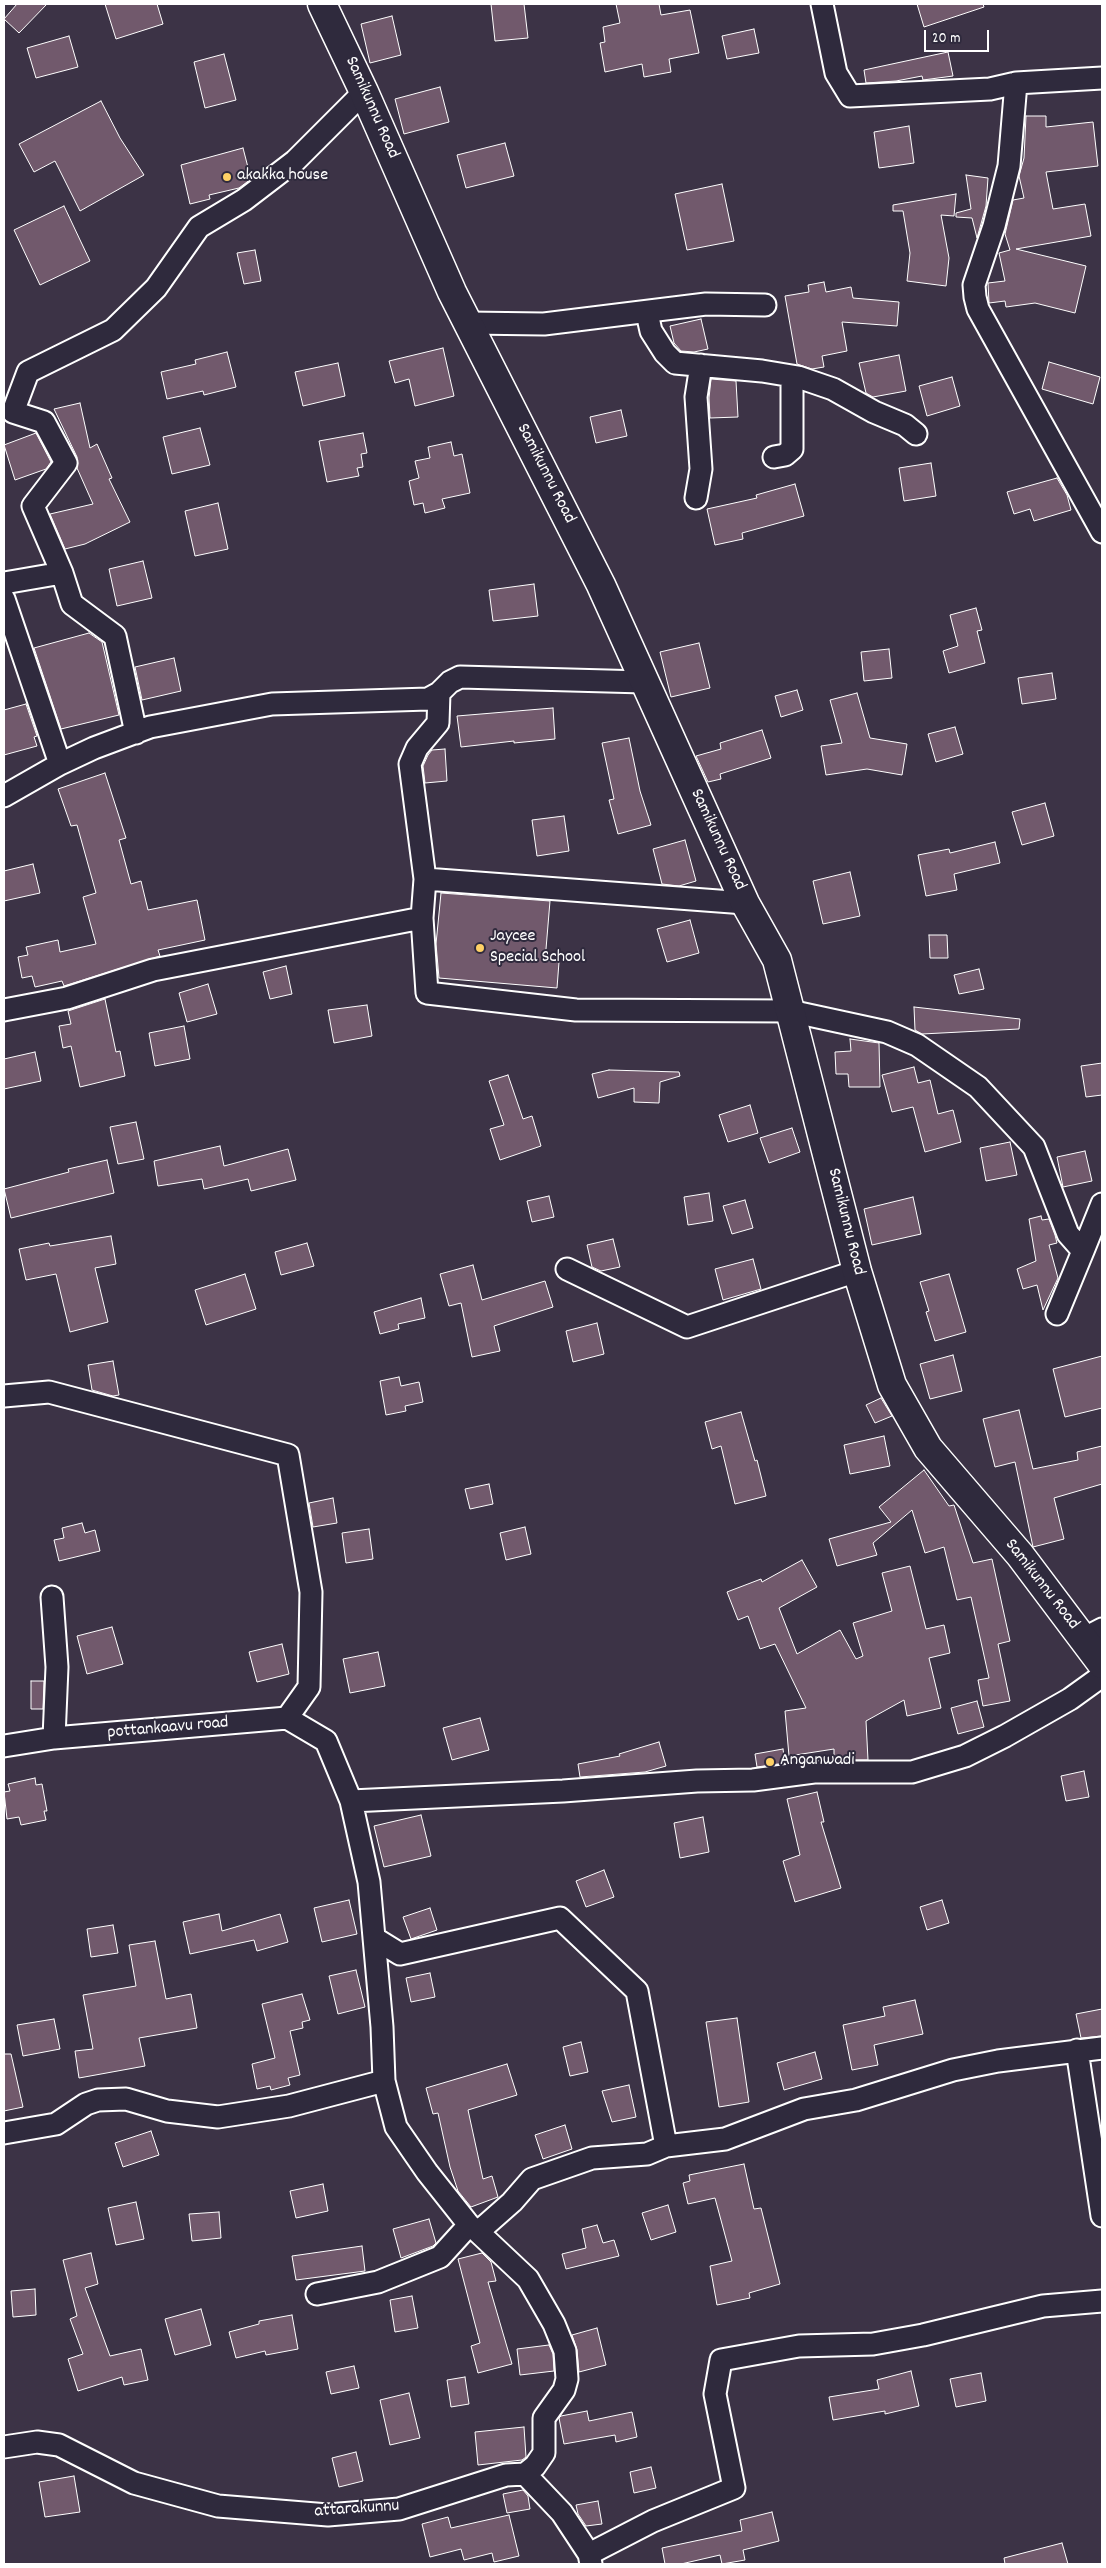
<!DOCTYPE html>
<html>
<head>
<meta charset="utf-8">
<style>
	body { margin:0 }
	#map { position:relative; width:1106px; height:2568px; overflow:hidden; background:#3c3346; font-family:Dekko,sans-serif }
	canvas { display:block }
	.frame { position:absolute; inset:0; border:5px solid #fff; pointer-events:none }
	.scale { position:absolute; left:924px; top:30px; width:65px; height:22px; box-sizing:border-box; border:2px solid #fff; border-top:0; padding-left:6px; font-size:15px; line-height:18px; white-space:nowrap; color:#fff; -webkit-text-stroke:4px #2f2a3d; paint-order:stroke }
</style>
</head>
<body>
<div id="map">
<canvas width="1106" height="2568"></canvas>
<div class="frame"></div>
<div class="scale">20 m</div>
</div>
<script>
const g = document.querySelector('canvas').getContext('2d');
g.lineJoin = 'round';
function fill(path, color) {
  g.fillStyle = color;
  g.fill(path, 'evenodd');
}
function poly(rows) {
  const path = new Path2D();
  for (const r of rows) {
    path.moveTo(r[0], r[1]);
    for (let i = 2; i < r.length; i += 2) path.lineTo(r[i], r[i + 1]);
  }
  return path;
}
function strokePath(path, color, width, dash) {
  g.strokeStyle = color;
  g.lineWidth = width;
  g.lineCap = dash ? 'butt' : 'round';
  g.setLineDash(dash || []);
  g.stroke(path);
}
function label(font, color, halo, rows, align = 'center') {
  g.font = font + ' Dekko,sans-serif';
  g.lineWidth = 4;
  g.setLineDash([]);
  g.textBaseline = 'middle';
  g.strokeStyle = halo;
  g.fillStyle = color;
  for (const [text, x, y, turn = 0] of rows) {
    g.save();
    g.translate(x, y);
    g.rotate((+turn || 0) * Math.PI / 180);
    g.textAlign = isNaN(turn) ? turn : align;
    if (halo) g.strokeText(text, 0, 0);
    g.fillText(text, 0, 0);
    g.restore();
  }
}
const building = poly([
	[17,4,47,4,19,33,4,19,17,4],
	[105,4,157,4,163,24,116,39,105,4],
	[491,4,524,4,528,38,495,41,491,4],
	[616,4,659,4,661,15,690,10,699,53,669,59,671,72,644,77,642,64,605,72,600,43,605,42,603,27,620,23,616,4],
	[917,4,983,4,984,7,924,27,917,4],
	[392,16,401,55,370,63,361,24,392,16],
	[754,29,759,53,727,59,722,36,754,29],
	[69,36,78,67,36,78,27,48,69,36],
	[948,52,953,76,923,80,922,76,896,81,866,83,864,70,948,52],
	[224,54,236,100,205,108,194,62,224,54],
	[440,87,449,122,404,134,395,99,440,87],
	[101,101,120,138,144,175,80,211,55,161,34,172,19,144,101,101],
	[1026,116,1046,116,1046,127,1093,122,1098,166,1046,172,1053,209,1085,204,1091,236,1016,249,1086,266,1075,313,1035,303,1006,307,1005,301,989,303,988,283,1005,281,999,253,1010,250,1005,234,1013,200,1024,198,1019,176,1024,158,1026,116],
	[909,126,914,163,879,168,874,132,909,126],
	[505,143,514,176,466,188,457,155,505,143],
	[243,148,251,179,239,188,209,195,210,199,190,204,181,165,243,148],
	[966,175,988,178,986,206,977,238,972,218,956,217,956,213,971,209,966,175],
	[722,184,734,241,687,250,675,194,722,184],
	[956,194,954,216,941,215,949,258,946,286,907,281,910,253,903,211,893,211,893,205,956,194],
	[64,206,90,261,40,285,14,230,64,206],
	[255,250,261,281,244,284,237,253,255,250],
	[824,282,826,292,851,287,853,298,899,302,897,326,842,322,847,351,822,356,824,367,812,369,797,364,785,296,809,292,808,285,824,282],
	[701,319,708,349,694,352,681,351,674,343,670,326,701,319],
	[443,348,454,396,415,406,409,379,395,383,389,361,443,348],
	[227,352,236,387,204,395,203,391,167,399,161,372,196,364,195,360,227,352],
	[899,355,906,391,873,397,866,393,859,363,899,355],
	[1049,362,1100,377,1093,404,1042,389,1049,362],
	[338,363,345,396,303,406,295,372,338,363],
	[952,377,960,406,927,416,919,386,952,377],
	[711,379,736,381,738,417,710,418,709,398,711,379],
	[80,403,90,448,97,444,112,478,109,479,130,522,85,544,65,549,50,514,93,504,77,468,77,457,54,409,80,403],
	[621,410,627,436,596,443,590,417,621,410],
	[200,428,210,465,172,474,163,437,200,428],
	[36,433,51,462,46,469,15,480,4,445,36,433],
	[363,433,367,453,361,454,363,467,357,468,359,476,327,482,319,441,363,433],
	[451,442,454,456,462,454,470,493,442,499,445,508,425,513,423,503,414,505,409,481,419,478,415,461,430,458,428,447,451,442],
	[931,463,936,496,904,501,899,468,931,463],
	[1057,478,1067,495,1071,510,1034,521,1030,509,1014,514,1007,492,1057,478],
	[795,484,804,516,742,533,743,539,715,545,707,509,757,498,756,495,795,484],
	[218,503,228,549,195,556,185,511,218,503],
	[143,561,152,598,117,606,109,569,143,561],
	[534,584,538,616,493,621,489,590,534,584],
	[976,608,982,630,977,631,985,663,949,673,943,651,958,646,950,615,976,608],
	[89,633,102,642,119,715,61,729,34,648,89,633],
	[699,643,710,688,671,697,660,652,699,643],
	[889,649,892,678,864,681,861,652,889,649],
	[174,658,181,691,142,700,135,667,174,658],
	[1052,673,1056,699,1022,704,1018,678,1052,673],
	[797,690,803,710,781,717,775,696,797,690],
	[857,693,870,738,907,744,902,775,867,769,826,775,821,746,842,743,830,700,857,693],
	[26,704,37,736,34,737,37,746,4,755,4,710,26,704],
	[553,708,555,739,514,743,514,741,461,747,457,716,553,708],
	[955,727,963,754,936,762,928,734,955,727],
	[762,730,771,758,720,774,721,779,708,782,696,756,721,749,720,743,762,730],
	[629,738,640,791,651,825,618,834,609,800,614,799,602,743,629,738],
	[445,749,447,781,425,783,423,766,428,755,432,750,445,749],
	[105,773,126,838,119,840,131,884,141,881,148,910,197,900,205,940,158,950,160,956,64,986,62,981,35,987,32,976,22,978,18,957,28,955,26,947,58,940,60,952,96,944,83,897,96,893,77,825,71,826,58,789,105,773],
	[1045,803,1054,836,1022,845,1012,812,1045,803],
	[564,816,569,851,537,856,532,820,564,816],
	[685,840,696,881,679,886,662,884,653,849,685,840],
	[995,842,1000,863,954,874,957,890,926,896,918,855,949,849,950,853,995,842],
	[33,864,40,893,4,901,4,871,33,864],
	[850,872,860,916,823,924,813,881,850,872],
	[441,893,550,901,545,961,559,962,557,988,439,978,436,944,441,893],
	[690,920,699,953,667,962,657,929,690,920],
	[929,935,947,935,948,958,930,958,929,935],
	[286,966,292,994,270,999,263,972,286,966],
	[979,969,984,989,959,994,954,975,979,969],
	[208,984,217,1014,187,1022,179,993,208,984],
	[105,999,116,1052,120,1051,125,1076,80,1087,71,1046,63,1048,59,1026,71,1024,68,1011,105,999],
	[367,1005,372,1036,334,1043,328,1010,367,1005],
	[914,1007,1020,1019,1019,1029,922,1034,915,1030,914,1007],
	[184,1026,190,1059,155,1066,149,1033,184,1026],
	[850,1039,879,1043,880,1087,849,1087,848,1074,836,1074,835,1052,851,1051,850,1039],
	[35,1052,41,1081,4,1089,4,1059,35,1052],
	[1102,1063,1102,1095,1086,1097,1081,1066,1102,1063],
	[914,1067,918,1083,930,1080,938,1114,953,1110,961,1142,925,1152,913,1107,892,1112,882,1075,914,1067],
	[609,1070,679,1072,680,1076,660,1082,659,1103,634,1102,634,1088,598,1098,592,1074,609,1070],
	[508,1075,523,1119,532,1116,541,1146,500,1160,490,1129,504,1125,489,1081,508,1075],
	[750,1105,758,1133,728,1142,719,1115,750,1105],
	[136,1122,144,1159,118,1164,110,1127,136,1122],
	[792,1128,800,1152,769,1163,760,1138,792,1128],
	[1010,1142,1017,1175,986,1181,980,1148,1010,1142],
	[220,1146,224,1166,288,1149,296,1180,251,1191,248,1179,204,1189,202,1179,158,1186,154,1161,220,1146],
	[1085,1151,1092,1181,1063,1187,1057,1157,1085,1151],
	[107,1160,114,1193,11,1218,4,1189,69,1172,68,1169,107,1160],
	[709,1193,713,1221,688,1225,684,1197,709,1193],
	[549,1196,554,1217,532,1222,527,1201,549,1196],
	[913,1197,921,1234,872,1245,864,1209,913,1197],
	[745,1200,753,1228,732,1234,723,1206,745,1200],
	[1041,1216,1042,1220,1049,1219,1055,1235,1057,1243,1049,1245,1058,1278,1043,1310,1037,1285,1023,1289,1017,1269,1036,1261,1029,1219,1041,1216],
	[111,1236,116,1264,95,1268,108,1322,70,1332,56,1274,26,1280,19,1249,49,1243,50,1246,111,1236],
	[613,1239,620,1267,601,1271,592,1267,587,1245,613,1239],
	[307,1243,314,1266,281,1275,275,1252,307,1243],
	[753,1259,761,1289,723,1300,715,1269,753,1259],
	[473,1265,482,1300,545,1281,553,1307,494,1326,500,1351,472,1357,461,1303,449,1306,440,1274,473,1265],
	[245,1274,256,1309,206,1325,195,1290,245,1274],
	[949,1274,966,1332,935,1341,926,1312,929,1311,920,1282,949,1274],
	[421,1298,425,1318,398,1324,399,1329,380,1334,374,1312,421,1298],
	[597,1323,604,1354,573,1362,566,1331,597,1323],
	[953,1355,962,1391,930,1399,920,1364,953,1355],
	[1102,1356,1102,1408,1065,1417,1053,1369,1102,1356],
	[113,1361,119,1395,113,1396,92,1390,88,1365,113,1361],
	[399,1377,401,1386,419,1382,423,1402,405,1406,406,1411,386,1415,380,1381,399,1377],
	[881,1398,892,1416,875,1423,866,1405,881,1398],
	[1019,1410,1033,1469,1078,1460,1077,1452,1102,1446,1102,1484,1054,1498,1064,1539,1033,1547,1015,1462,995,1467,983,1419,1019,1410],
	[741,1412,755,1461,757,1460,766,1496,735,1504,721,1446,712,1449,705,1422,741,1412],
	[884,1436,890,1466,850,1474,844,1445,884,1436],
	[924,1470,949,1506,954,1505,973,1563,992,1559,1010,1641,998,1644,1010,1701,983,1706,978,1680,989,1678,971,1597,957,1600,944,1547,925,1553,912,1510,873,1543,877,1555,837,1566,829,1539,891,1522,879,1507,924,1470],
	[489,1484,493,1504,470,1509,465,1489,489,1484],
	[333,1498,337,1523,313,1527,309,1503,333,1498],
	[82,1523,85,1533,95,1530,100,1551,59,1561,54,1540,64,1538,62,1528,82,1523],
	[525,1527,531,1554,506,1560,500,1533,525,1527],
	[369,1529,373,1559,346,1563,342,1533,369,1529],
	[802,1560,817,1587,779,1608,797,1654,840,1630,856,1659,863,1656,853,1623,892,1611,882,1573,910,1566,926,1629,944,1625,950,1653,929,1658,941,1708,907,1716,904,1700,866,1721,868,1760,834,1760,834,1749,789,1756,785,1711,806,1708,775,1644,760,1649,748,1616,738,1620,727,1592,761,1579,762,1582,802,1560],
	[112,1627,123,1664,87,1674,77,1636,112,1627],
	[282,1644,289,1674,257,1682,249,1652,282,1644],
	[378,1652,385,1686,350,1693,343,1659,378,1652],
	[31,1681,44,1681,43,1709,31,1709,31,1681],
	[977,1701,984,1727,958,1734,951,1708,977,1701],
	[480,1718,489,1750,452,1760,443,1728,480,1718],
	[659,1742,666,1766,645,1772,580,1777,578,1764,620,1756,619,1754,659,1742],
	[783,1749,785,1763,757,1767,755,1754,783,1749],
	[1084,1771,1089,1797,1066,1801,1061,1776,1084,1771],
	[35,1778,36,1785,42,1784,47,1811,44,1811,46,1820,21,1825,19,1817,7,1819,4,1792,10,1791,8,1784,35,1778],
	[817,1792,824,1822,821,1822,841,1888,795,1902,783,1861,800,1855,787,1799,817,1792],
	[421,1815,431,1856,384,1867,374,1826,421,1815],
	[703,1817,709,1852,680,1858,674,1823,703,1817],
	[604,1870,614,1897,586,1907,576,1881,604,1870],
	[349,1900,357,1934,322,1942,314,1908,349,1900],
	[942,1900,949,1923,927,1930,920,1907,942,1900],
	[430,1908,437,1930,411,1939,403,1917,430,1908],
	[219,1914,222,1931,280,1914,288,1942,257,1951,254,1940,190,1954,183,1922,219,1914],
	[113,1925,118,1953,91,1957,87,1929,113,1925],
	[155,1941,166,1999,191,1994,197,2028,139,2038,145,2066,79,2078,75,2051,93,2049,83,1995,136,1986,129,1945,155,1941],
	[356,1970,365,2007,338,2014,329,1976,356,1970],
	[430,1973,435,1997,411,2002,406,1978,430,1973],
	[302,1994,310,2020,302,2022,303,2028,290,2031,300,2075,288,2078,290,2085,271,2090,270,2086,257,2089,252,2064,275,2058,262,2004,302,1994],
	[915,2000,923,2034,874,2045,878,2065,852,2070,843,2025,885,2016,883,2007,915,2000],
	[1102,2009,1102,2036,1081,2038,1076,2014,1102,2009],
	[737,2018,749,2102,719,2107,706,2022,737,2018],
	[54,2019,60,2049,23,2056,17,2025,54,2019],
	[581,2042,588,2072,570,2076,563,2047,581,2042],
	[815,2052,822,2079,784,2090,777,2063,815,2052],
	[4,2054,11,2054,23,2107,4,2111,4,2054],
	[507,2064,517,2095,468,2110,483,2179,492,2176,498,2197,471,2207,458,2191,450,2167,438,2113,433,2114,426,2088,507,2064],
	[629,2085,636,2117,612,2122,602,2091,629,2085],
	[565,2125,572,2149,543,2159,535,2135,565,2125],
	[151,2131,159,2155,123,2167,115,2143,151,2131],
	[744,2164,754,2209,761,2208,780,2284,749,2293,750,2298,717,2305,710,2266,732,2261,715,2198,688,2204,683,2183,690,2181,689,2175,744,2164],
	[323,2184,328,2211,296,2218,290,2191,323,2184],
	[136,2202,144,2239,116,2245,108,2208,136,2202],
	[668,2205,676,2232,651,2240,642,2213,668,2205],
	[219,2212,221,2238,192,2241,189,2214,219,2212],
	[429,2219,436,2243,433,2246,401,2258,393,2229,429,2219],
	[597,2225,603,2243,614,2240,619,2256,566,2269,562,2254,586,2248,582,2229,597,2225],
	[362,2246,365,2271,296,2280,292,2256,362,2246],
	[91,2253,98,2284,85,2288,110,2356,141,2349,148,2380,124,2385,122,2377,78,2391,68,2359,83,2354,70,2319,77,2316,63,2260,91,2253],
	[482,2253,491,2262,496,2281,488,2282,512,2364,478,2373,471,2346,480,2343,458,2259,482,2253],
	[35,2289,36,2315,13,2317,11,2291,35,2289],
	[412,2296,418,2328,395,2332,390,2300,412,2296],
	[201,2309,211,2345,175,2355,165,2319,201,2309],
	[292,2315,298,2349,266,2355,265,2351,236,2358,229,2332,259,2324,259,2321,292,2315],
	[597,2328,606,2365,579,2372,577,2350,572,2335,597,2328],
	[549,2345,553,2354,554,2371,520,2375,517,2349,549,2345],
	[354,2366,359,2388,331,2394,326,2372,354,2366],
	[911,2371,919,2406,885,2414,885,2411,833,2420,829,2397,879,2389,877,2380,911,2371],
	[981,2373,986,2401,956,2407,950,2379,981,2373],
	[465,2377,469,2404,451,2407,447,2380,465,2377],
	[409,2393,420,2438,390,2445,380,2400,409,2393],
	[587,2411,589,2421,632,2412,637,2437,616,2442,615,2435,564,2444,559,2418,561,2416,587,2411],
	[524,2427,526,2457,522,2460,478,2465,475,2432,524,2427],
	[356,2452,363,2481,339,2487,332,2458,356,2452],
	[651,2467,656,2488,634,2493,630,2472,651,2467],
	[74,2476,80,2512,45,2517,39,2482,74,2476],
	[523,2490,528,2496,530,2509,507,2513,503,2494,523,2490],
	[598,2501,602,2524,586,2526,578,2514,576,2505,598,2501],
	[772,2512,779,2541,743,2550,745,2560,722,2564,720,2555,681,2564,665,2564,662,2548,742,2531,740,2520,772,2512],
	[509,2515,519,2556,494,2562,492,2553,464,2560,461,2549,430,2557,422,2524,448,2517,451,2528,509,2515],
	[1062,2543,1068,2564,1005,2564,1004,2558,1062,2543]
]);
const street = poly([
	[822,4,836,73,850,96,990,89,1016,83,1102,78],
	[1016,83,1009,166,994,226,974,285,975,297,978,309,1102,532],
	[647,313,651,331,665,353,675,363,762,371,798,377,833,389,874,412,905,425,916,434],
	[468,323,544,324,706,304,765,305],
	[774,457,785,455,792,449,792,376],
	[696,498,701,469,696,397,701,365],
	[4,583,62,573],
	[4,599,60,764],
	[644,682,460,677,450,682,439,693,438,723,417,748,410,764,425,879,422,918,427,993,576,1010,790,1011,887,1032,917,1045,978,1087,1034,1147,1068,1234,1083,1251,1057,1314],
	[136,733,115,636,72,604,62,573,33,506,66,463,44,422,13,412,28,372,113,330,156,288,199,227,244,200,295,161,364,92],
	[4,796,60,764,94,748,150,727,272,704,428,699,439,693],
	[425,879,745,903],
	[4,1010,67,998,153,970,422,918],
	[1083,1251,1102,1204],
	[567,1269,687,1327,857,1271],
	[4,1396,49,1392,288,1455,311,1592,309,1687,287,1718],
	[52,1597,57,1667,54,1738],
	[1083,1639,1102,1629],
	[4,1746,54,1738,287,1718,326,1741,351,1801,369,1882,382,2027,384,2081],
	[351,1801,563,1791,697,1781,753,1780,814,1772,912,1772,965,1756,1005,1736,1070,1699,1102,1676],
	[374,1938,400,1954,560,1918,637,1991,666,2146],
	[1077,2050,1102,2216],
	[4,2133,56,2124,86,2104,98,2100,126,2099,167,2111,218,2117,289,2106,384,2081,396,2127,427,2172,469,2225,478,2232,512,2202,532,2179,592,2158,647,2154,666,2146,725,2139,804,2109,856,2100,953,2070,998,2061,1102,2048],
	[478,2232,528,2279,554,2324,565,2351,567,2379,564,2390,544,2418,544,2453,535,2466,525,2474],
	[317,2294,378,2282,440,2257,469,2225],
	[4,2447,37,2442,59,2445,134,2483,218,2506,328,2515,399,2509,506,2475,525,2474,562,2513,589,2554,591,2564],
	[589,2554,653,2521,734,2488,715,2394,721,2360,799,2346,873,2344,923,2335,1043,2306,1102,2301]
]);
const secondary = poly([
	[322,4,364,92,452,292,601,585,745,903,777,960,857,1271,892,1385,928,1448,1020,1555,1102,1664]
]);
const markers = [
	[227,177,5,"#ffd166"],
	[480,948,5,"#ffd166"],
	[770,1762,5,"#ffd166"]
];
const streetNames = [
	["Samikunnu Road",371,108,66],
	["Samikunnu Road",545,474,63],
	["Samikunnu Road",717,840,65],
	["Samikunnu Road",845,1222,76],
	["Samikunnu Road",1041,1585,52],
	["pottankaavu road",168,1729,-5],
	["attarakunnu",357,2510,-4]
];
const poiNames = [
	["akakka house",237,177],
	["Jaycee",490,938],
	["Special School",490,959],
	["Anganwadi",780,1762]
];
fill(building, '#71596c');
strokePath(building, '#fff', 1);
strokePath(street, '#fff', 25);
strokePath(secondary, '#fff', 31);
strokePath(street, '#2f2a3d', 21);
strokePath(secondary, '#2f2a3d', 28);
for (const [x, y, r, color] of markers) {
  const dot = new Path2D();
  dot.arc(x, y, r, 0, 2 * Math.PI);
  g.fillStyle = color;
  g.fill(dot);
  strokePath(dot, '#2f2a3d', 2);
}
label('18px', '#fff', '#2f2a3d', streetNames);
label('18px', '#fff', '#2f2a3d', poiNames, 'left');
</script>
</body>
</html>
